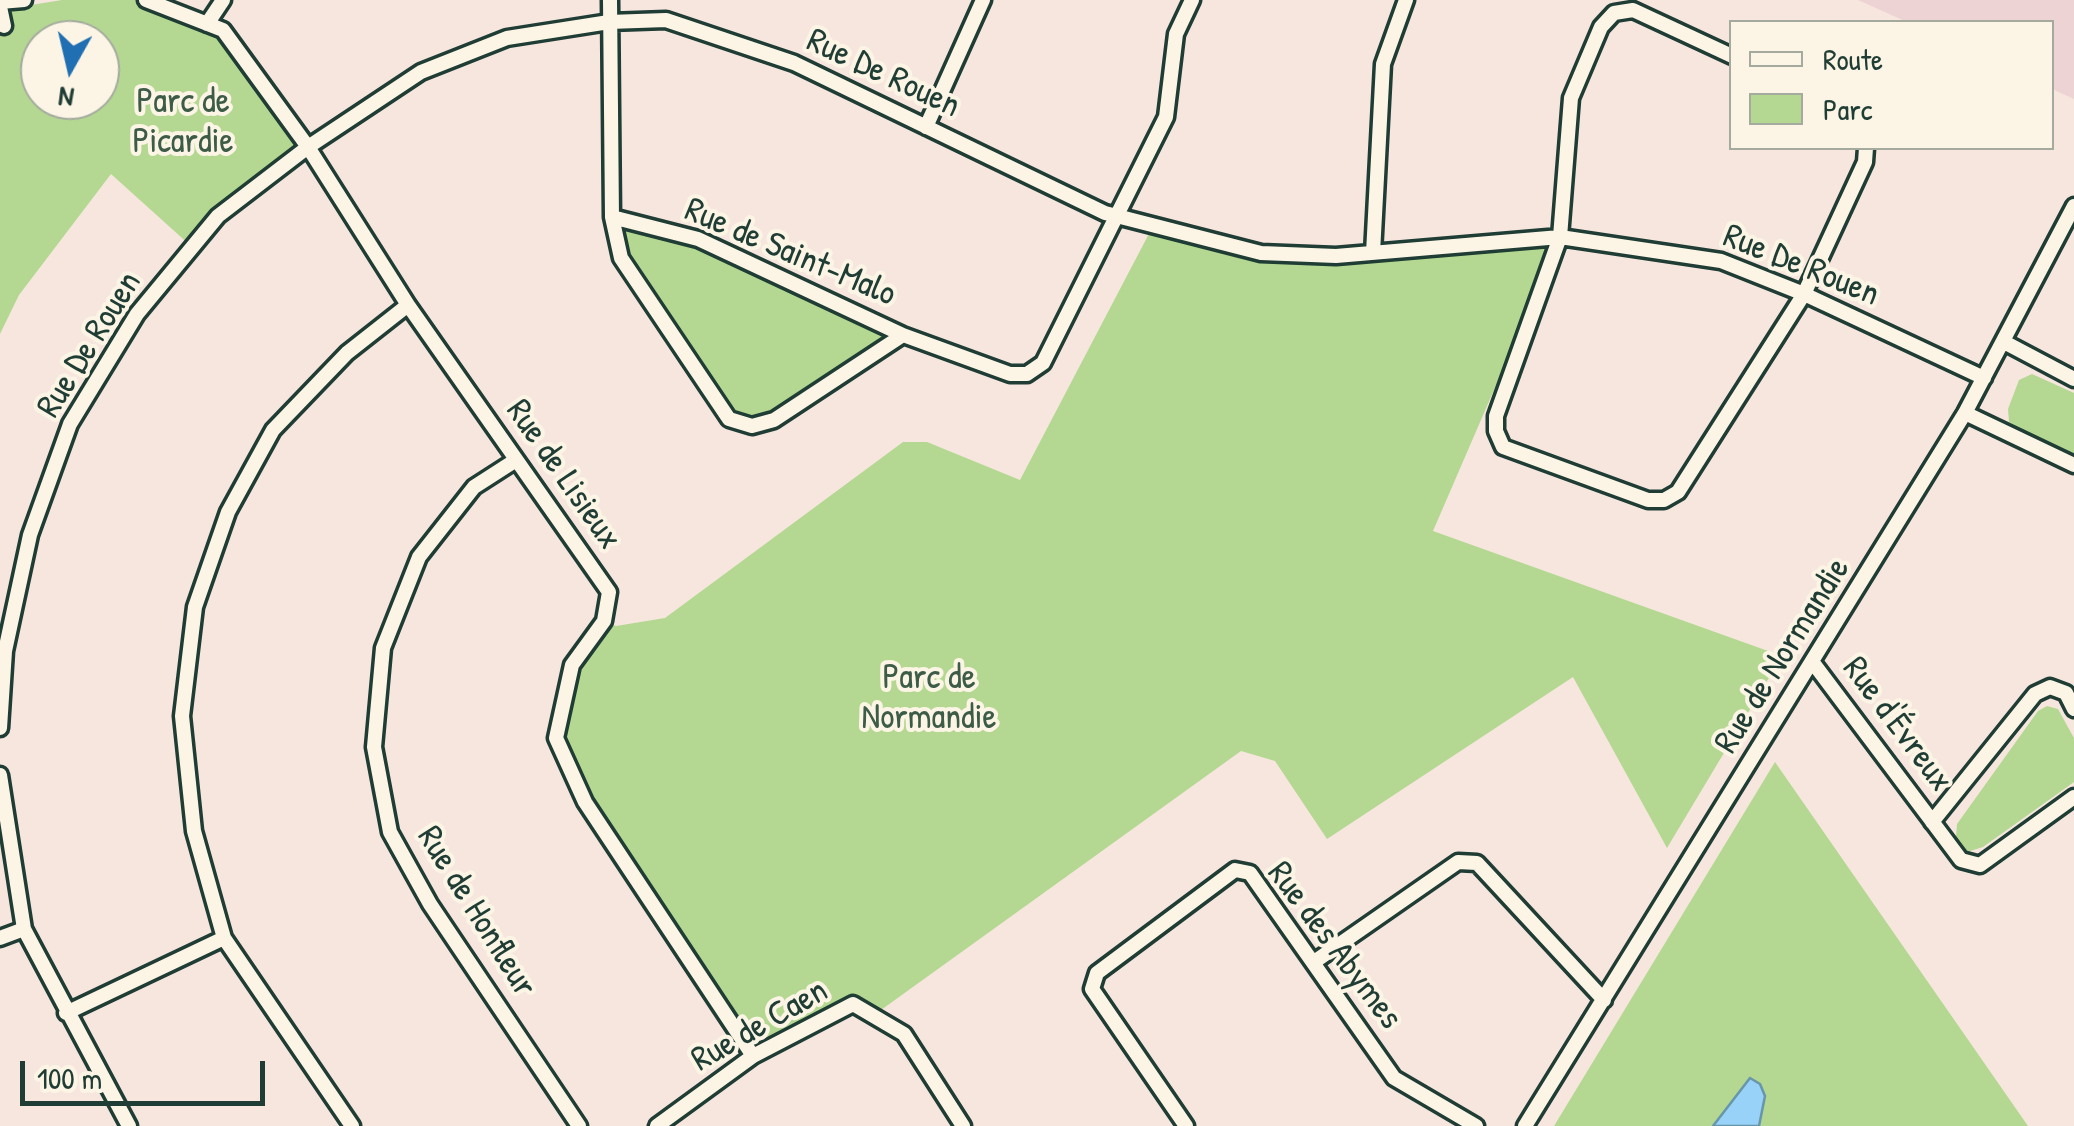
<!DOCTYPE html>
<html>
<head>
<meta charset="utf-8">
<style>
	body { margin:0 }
	#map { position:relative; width:2074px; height:1126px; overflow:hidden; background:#f6e6de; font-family:"Patrick Hand",sans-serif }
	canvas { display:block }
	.legend { position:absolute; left:1729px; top:20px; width:325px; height:130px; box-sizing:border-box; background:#fcf5e5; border:2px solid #a4ab9e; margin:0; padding:12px 18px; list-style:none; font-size:30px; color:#1f3d34 }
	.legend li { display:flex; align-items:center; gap:20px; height:50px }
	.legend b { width:50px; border:2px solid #a4ab9e }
	.north { position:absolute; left:20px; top:20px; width:100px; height:100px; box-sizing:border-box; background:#fcf5e5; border:2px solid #a4ab9e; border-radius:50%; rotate:188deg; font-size:28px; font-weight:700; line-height:40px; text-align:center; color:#1f3d34 }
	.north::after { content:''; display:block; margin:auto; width:35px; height:45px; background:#1f6fb2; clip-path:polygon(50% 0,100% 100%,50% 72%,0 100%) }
	.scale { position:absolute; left:20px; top:1061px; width:245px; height:45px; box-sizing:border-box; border:5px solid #1f3d34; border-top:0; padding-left:12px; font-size:30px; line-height:35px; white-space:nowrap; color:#1f3d34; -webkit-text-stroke:8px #fcf5e5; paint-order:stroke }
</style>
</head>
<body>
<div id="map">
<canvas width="2074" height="1126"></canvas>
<ul class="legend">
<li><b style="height:12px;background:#fcf5e5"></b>Route</li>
<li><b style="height:28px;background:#b4d892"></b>Parc</li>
</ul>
<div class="north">N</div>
<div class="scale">100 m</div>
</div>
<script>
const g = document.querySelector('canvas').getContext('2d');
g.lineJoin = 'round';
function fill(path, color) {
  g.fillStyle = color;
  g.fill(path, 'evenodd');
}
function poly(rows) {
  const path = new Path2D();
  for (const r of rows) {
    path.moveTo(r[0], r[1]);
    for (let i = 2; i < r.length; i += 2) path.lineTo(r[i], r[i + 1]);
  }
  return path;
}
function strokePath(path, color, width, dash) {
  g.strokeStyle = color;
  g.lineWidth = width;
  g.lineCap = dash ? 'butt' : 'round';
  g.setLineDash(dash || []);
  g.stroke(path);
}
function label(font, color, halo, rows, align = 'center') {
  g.font = font + ' "Patrick Hand",sans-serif';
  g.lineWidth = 8;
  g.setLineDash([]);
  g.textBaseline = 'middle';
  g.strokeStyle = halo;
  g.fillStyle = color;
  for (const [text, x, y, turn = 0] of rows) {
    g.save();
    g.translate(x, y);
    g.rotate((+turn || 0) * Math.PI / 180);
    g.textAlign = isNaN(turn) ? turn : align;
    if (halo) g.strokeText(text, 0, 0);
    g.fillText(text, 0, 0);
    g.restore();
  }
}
const built = poly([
	[1858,0,2074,0,2074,99,2052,89,2052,22,1907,22]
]);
const green = poly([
	[62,0,146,0,223,30,308,147,192,247,111,174,19,295,0,334,0,10],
	[40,40,100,40,100,100,40,100],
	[612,217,698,239,903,335,774,420,729,419,621,258],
	[1153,226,1261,253,1560,237,1433,531,1782,656,1667,848,1573,677,1327,839,1275,761,1241,751,874,1015,853,1005,753,1056,585,802,556,738,572,665,604,621,616,626,665,618,903,442,927,442,1020,480],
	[2032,374,2074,393,2074,459,2009,422,2008,409,2019,380],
	[2047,706,2058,709,2074,738,2074,782,1983,847,1967,852,1956,837,1957,824,2038,711],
	[1775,762,2028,1126,1554,1126]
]);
const water = poly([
	[1750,1078,1760,1084,1765,1096,1759,1126,1713,1126,1750,1078]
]);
const minor = poly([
	[146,0,223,30,308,147,408,305,609,592,604,621,572,665,556,738,585,802,753,1056],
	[610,0,612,217,621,258,729,419,752,426,774,420,903,335],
	[0,2,24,0],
	[0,7,4,26],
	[207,24,223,0],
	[1732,56,1633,10,1614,13,1601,27,1571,98,1560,237,1496,416,1496,431,1503,447,1648,500,1664,500,1678,492,1804,294,1865,162,1866,148],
	[926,127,983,0],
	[612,217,698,239,903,335,1010,374,1027,374,1043,363,1166,117,1176,34,1192,0],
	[1373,253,1383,64,1406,0],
	[2004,342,2074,379],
	[1965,413,2074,465],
	[516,460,474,487,419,557,383,648,374,747,390,832,430,904,579,1126],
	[1814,664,1961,860,1980,865,2074,797],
	[0,728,5,651,30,535,70,424,137,314,218,216,308,147,421,72,507,38,609,22,666,20,794,63,1105,213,1261,253,1336,256,1560,237,1721,261,1804,294,1984,378],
	[0,775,24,929,129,1126],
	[1932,822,2035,694,2050,687,2066,693,2074,709],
	[0,938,24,929],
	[1314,962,1458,862,1477,863,1604,1000],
	[66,1013,224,938],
	[352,1126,224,938,194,831,182,716,195,607,228,512,273,430,347,353,408,305],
	[657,1126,753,1056,853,1004,904,1034,963,1126],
	[1186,1126,1092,989,1097,973,1235,870,1250,873,1394,1078,1476,1126],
	[1525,1126,1965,413,2074,206]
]);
const streetNames = [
	["Rue De Rouen",883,74,25],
	["Rue de Saint-Malo",790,253,23],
	["Rue De Rouen",1801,266,22],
	["Rue De Rouen",90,345,-58],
	["Rue de Lisieux",563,475,55],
	["Rue de Normandie",1783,656,-58],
	["Rue d'Évreux",1897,725,53],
	["Rue de Honfleur",476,912,58],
	["Rue des Abymes",1334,946,53],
	["Rue de Caen",760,1026,-30]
];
const parkNames = [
	["Parc de",183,103],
	["Picardie",183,143],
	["Parc de",929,679],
	["Normandie",929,719]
];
fill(built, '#eed3d5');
fill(green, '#b4d892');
fill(water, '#98d2f8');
strokePath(water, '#6896aa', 2.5);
strokePath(minor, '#1f3d34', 21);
strokePath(minor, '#fcf5e5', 14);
label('35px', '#1f3d34', '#fcf5e5', streetNames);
label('35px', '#3d5c47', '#fcf5e5', parkNames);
</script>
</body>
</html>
